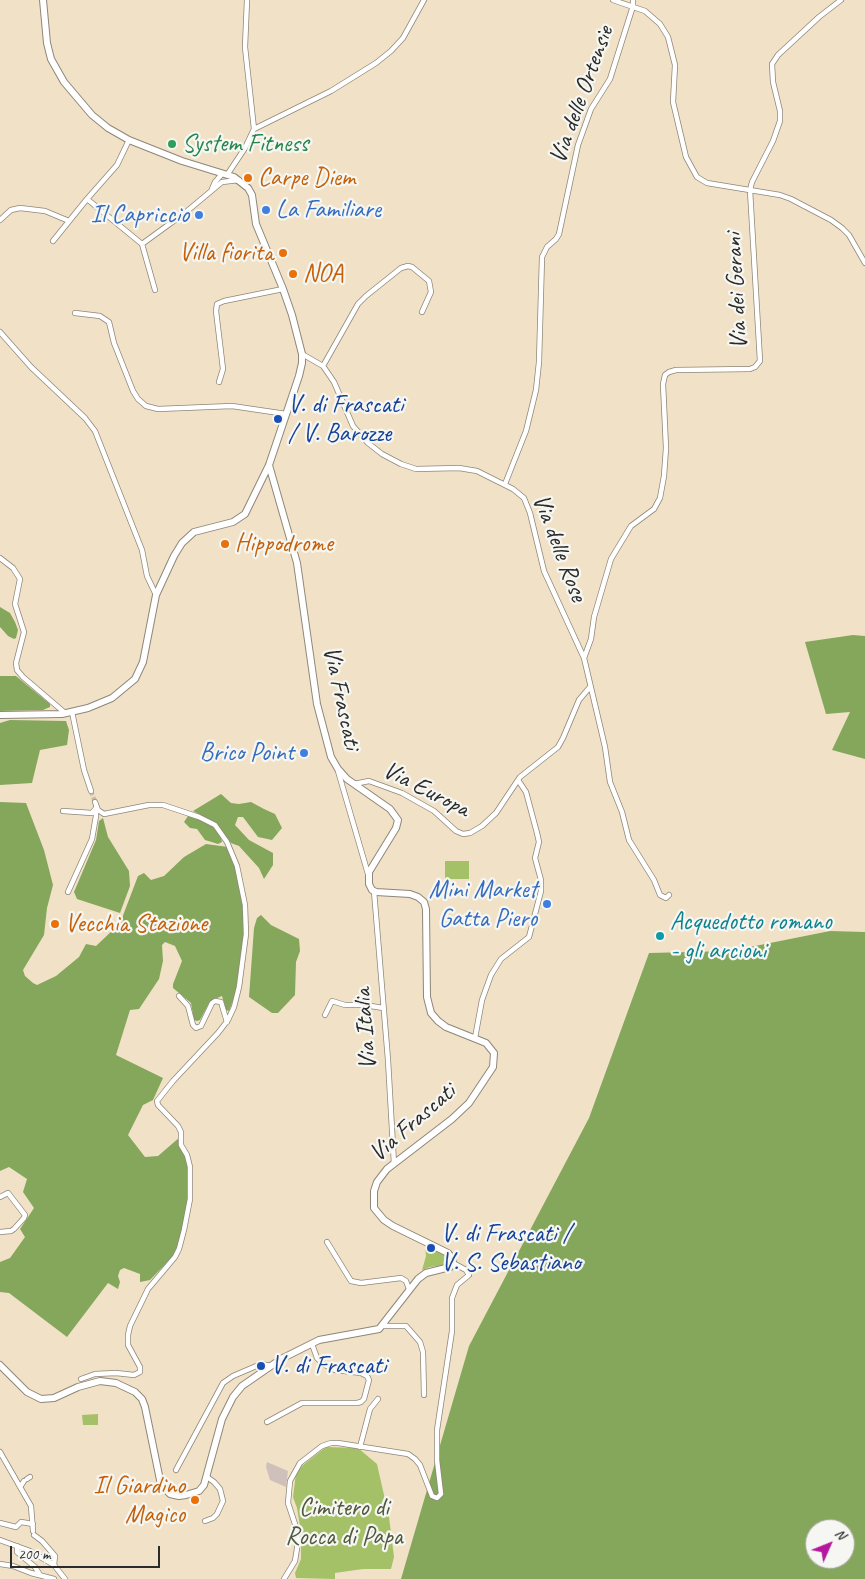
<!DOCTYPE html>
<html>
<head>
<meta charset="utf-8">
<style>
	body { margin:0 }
	#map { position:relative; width:865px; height:1579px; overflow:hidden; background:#f1e2c7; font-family:Caveat,sans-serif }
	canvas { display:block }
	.north { position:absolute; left:805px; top:1519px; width:50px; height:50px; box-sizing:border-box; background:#f6f6f2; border:1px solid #a5a5a2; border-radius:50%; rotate:46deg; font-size:14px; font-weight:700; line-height:20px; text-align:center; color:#2b2b2b }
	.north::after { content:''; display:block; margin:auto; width:18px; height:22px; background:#b5179e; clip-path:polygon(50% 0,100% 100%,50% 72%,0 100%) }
	.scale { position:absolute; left:10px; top:1546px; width:150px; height:22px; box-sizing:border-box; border:2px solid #2b2b2b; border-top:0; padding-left:6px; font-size:15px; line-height:18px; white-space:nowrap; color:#2b2b2b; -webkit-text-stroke:4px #f6f6f2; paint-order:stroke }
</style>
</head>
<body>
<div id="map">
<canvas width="865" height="1579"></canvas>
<div class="north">N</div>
<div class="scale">200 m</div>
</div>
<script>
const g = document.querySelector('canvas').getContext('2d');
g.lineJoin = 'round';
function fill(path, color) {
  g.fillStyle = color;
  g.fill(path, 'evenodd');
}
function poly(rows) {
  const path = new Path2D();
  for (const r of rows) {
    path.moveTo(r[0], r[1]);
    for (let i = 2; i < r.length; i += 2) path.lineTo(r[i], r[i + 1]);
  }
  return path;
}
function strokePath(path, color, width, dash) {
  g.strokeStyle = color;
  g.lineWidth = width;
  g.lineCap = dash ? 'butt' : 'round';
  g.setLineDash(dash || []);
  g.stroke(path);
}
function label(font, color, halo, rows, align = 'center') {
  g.font = font + ' Caveat,sans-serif';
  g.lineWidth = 4.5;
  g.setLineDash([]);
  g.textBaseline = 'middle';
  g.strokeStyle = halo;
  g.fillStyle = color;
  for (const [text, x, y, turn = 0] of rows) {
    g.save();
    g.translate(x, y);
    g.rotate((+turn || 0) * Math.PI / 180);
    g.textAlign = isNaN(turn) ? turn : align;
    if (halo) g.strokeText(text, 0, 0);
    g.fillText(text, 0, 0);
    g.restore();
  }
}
const industrial = poly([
	[267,1462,288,1471,286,1487,270,1480,266,1467]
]);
const green = poly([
	[445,861,469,861,469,879,445,879],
	[425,1245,444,1255,448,1259,445,1265,430,1267,422,1270,426,1256],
	[98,1414,98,1425,83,1425,82,1415],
	[326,1447,358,1448,377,1464,389,1517,394,1557,391,1569,363,1569,335,1573,335,1579,296,1578,295,1573,301,1559,301,1532,297,1508,293,1497,296,1473,303,1465]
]);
const forest = poly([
	[0,607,10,613,15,622,18,630,16,638,14,639,8,636,0,627],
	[853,635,865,636,865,759,832,750,850,712,826,714,805,642],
	[0,676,16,676,50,704,50,707,43,710,0,711],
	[10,720,66,721,69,730,67,745,40,750,32,783,0,785,0,723],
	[221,794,231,803,239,804,251,802,264,809,275,814,282,828,272,840,258,837,243,817,238,817,235,825,249,840,273,853,273,865,264,879,259,868,239,846,231,843,215,823,193,811],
	[0,802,26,803,44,850,53,885,47,908,44,935,23,970,25,976,33,983,37,985,56,976,79,957,86,944,96,946,115,928,119,926,138,876,144,873,151,880,164,876,184,857,206,844,228,847,234,860,242,903,244,923,242,955,235,995,229,1011,226,1010,222,996,215,999,209,1003,200,1020,197,1021,194,1020,191,1003,173,988,173,984,182,961,175,946,165,942,162,945,163,961,159,979,139,1009,130,1010,116,1055,163,1078,153,1100,143,1105,128,1135,145,1157,158,1156,180,1137,187,1158,188,1202,181,1238,176,1253,150,1280,140,1282,140,1274,124,1268,120,1270,118,1276,120,1282,118,1289,108,1283,67,1337,9,1293,0,1292,0,1262,10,1258,25,1237,20,1229,34,1208,23,1192,27,1179,9,1167,0,1171],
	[188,816,203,820,213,827,220,834,222,842,218,844,205,840,197,829,190,828,184,822],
	[103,818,108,837,129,871,130,886,120,913,77,899,74,892,96,840,99,821],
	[261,915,271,925,299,939,300,951,296,962,295,995,278,1013,272,1013,249,997,254,928,257,918],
	[830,931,865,932,865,1579,401,1579,469,1346,589,1118,649,953,730,951],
	[815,1529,845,1529,845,1559,815,1559]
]);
const streetTunnel = poly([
	[91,791,95,802]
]);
const street = poly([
	[613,0,645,11,660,24,668,37,675,65,673,102,686,157,697,177,707,183,780,195,791,199,831,220,842,228,849,235,865,263],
	[254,129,331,91,376,63,391,51,403,38,424,0],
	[227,175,245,148,254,129,245,47,247,0],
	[212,189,215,182,222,174],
	[87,199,142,244,155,290],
	[0,220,11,210,20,208,45,211,69,221],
	[53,241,87,199,117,165,129,140],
	[142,244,186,212,222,182,239,180],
	[75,313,100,316,109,322,114,343,133,391,138,399,146,406,158,409,232,406,286,414],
	[0,332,31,367,85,418,95,431,142,550,147,576,156,595],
	[302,354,323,366,334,382,353,426,368,443,382,454,401,464,416,469,459,468,477,471,513,489,524,498,530,513,544,571,584,658,605,747,610,782,622,812,629,840,654,880,660,895,666,898,669,895],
	[323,366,358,304,366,296,401,268,408,266,412,267,429,281,431,292,422,312],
	[219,382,223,369,216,311,217,304,224,301,283,289],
	[505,484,526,431,536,390,539,362,542,257,547,247,556,239,559,234,578,145,591,109,610,79,633,6,633,0],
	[0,558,13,568,20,579,15,604,24,632,16,663,17,670,23,677,65,713],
	[584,658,591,639,594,617,611,559,631,526,654,509,660,498,664,476,666,448,663,384,665,375,669,372,676,370,750,369,755,367,760,361,750,190,752,182,773,141,780,121,780,111,773,82,772,64,778,55,819,17,841,0],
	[72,712,84,770,91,791],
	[338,771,368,874],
	[354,784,369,781,402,793,434,811,456,831,463,834,470,833,482,826,496,813,520,777,558,747,563,738,579,700,590,687],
	[63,811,92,813,96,808],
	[374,891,388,1060,394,1164],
	[68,892,92,839,96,816,96,807],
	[179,996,188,1006,193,1025,196,1028,201,1026,212,1003,215,1001,221,1002,227,1022],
	[325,1015,332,1001,345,1005,365,1005,383,1008],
	[475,1038,482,1000,491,975,501,959,529,937,541,891,541,880,535,858,539,842,537,833,526,792,518,780],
	[0,1197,8,1193,25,1215,24,1218,14,1229,11,1231,0,1232],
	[327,1242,351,1281,361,1283,401,1278,406,1281,409,1289],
	[382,1326,406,1326,420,1342,423,1352,424,1395],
	[81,1379,95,1374,116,1373,134,1375,140,1372,140,1367,128,1345,128,1335,130,1326,148,1289,175,1257,179,1249,184,1230,190,1199,190,1167,187,1155,181,1145,181,1132,178,1126,158,1105,157,1101,173,1081,218,1033,228,1020,234,1007,239,987,246,934,245,905,237,866,227,842,215,825,199,817,163,805,149,805,104,814,98,810,95,802],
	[267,1422,302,1403,357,1403,361,1402,364,1399,369,1380,367,1376,361,1373,335,1370,323,1364,317,1358,312,1344],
	[360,1447,370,1409,378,1399],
	[0,1452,31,1506,33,1531],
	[176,1470,223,1383,233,1376,261,1364,271,1366],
	[27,1479,30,1477],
	[20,1487,24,1481],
	[205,1521,213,1518,217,1514,223,1501,220,1489,214,1482,207,1477],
	[0,1523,16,1527,21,1522,33,1524],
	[34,1535,42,1541,55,1556,54,1565,65,1579],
	[0,1540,30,1551,54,1565],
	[17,1546,17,1552,35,1567,40,1575],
	[0,1564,13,1566,31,1573,54,1579],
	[284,1579,295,1561,298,1542,297,1530,288,1503,290,1481,300,1463,322,1446,331,1443,338,1443,408,1454,415,1459,420,1465,432,1496,437,1498,441,1494,437,1460,437,1430,452,1331,452,1298,457,1285,469,1275,466,1270,453,1263]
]);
const secondary = poly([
	[0,715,62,714,88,708,112,698,135,679,143,662,156,595,174,556,182,543,194,532,233,522,245,514,269,465,299,376,302,363,302,354,292,315,283,289,256,224,252,195,248,188,234,177,182,161,129,140,108,128,92,115,64,82,51,59,47,43,43,0],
	[0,1365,27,1392,41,1399,54,1398,78,1387,100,1381,116,1383,135,1392,142,1399,145,1407,161,1485,170,1494,179,1496,186,1495,199,1491,204,1485,222,1419,233,1397,242,1386,281,1359,319,1340,379,1329,418,1279,426,1273,450,1267,453,1263,452,1258,448,1253,393,1226,384,1220,374,1208,374,1191,377,1182,387,1169,452,1119,469,1103,493,1067,494,1053,486,1043,446,1027,438,1021,431,1013,427,997,426,909,424,902,418,897,410,894,376,892,372,890,369,884,369,872,396,828,398,820,390,809,347,779,338,769,331,757,317,704,297,563,269,465]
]);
const markers = [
	[172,144,5,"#2e9e5b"],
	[248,178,5,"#e8710a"],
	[266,210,5,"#3f7fe0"],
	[199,215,5,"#3f7fe0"],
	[283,253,5,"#e8710a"],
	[293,274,5,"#e8710a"],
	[278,419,5,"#1a4fb4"],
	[225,544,5,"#e8710a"],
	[304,753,5,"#3f7fe0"],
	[547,904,5,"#3f7fe0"],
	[55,924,5,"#e8710a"],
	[660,936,5,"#0f9aa8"],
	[431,1248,5,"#1a4fb4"],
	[261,1366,5,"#1a4fb4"],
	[195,1500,5,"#e8710a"]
];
const streetNames = [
	["Via delle Ortensie",582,95,-70],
	["Via dei Gerani",737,291,-93],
	["Via delle Rose",559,548,69],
	["Via Frascati",341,698,78],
	["Via Europa",426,790,27],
	["Via Italia",366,1029,-94],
	["Via Frascati",413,1123,-41]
];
const leisureNames = [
	["System Fitness",182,144]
];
const foodNames = [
	["Carpe Diem",258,178],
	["Villa fiorita",273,253,"right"],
	["NOA",303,274],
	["Hippodrome",235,544],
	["Vecchia Stazione",65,924],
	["Il Giardino",185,1486,"right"],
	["Magico",185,1515,"right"]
];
const shopNames = [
	["La Familiare",276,210,"left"],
	["Il Capriccio",189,215],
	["Brico Point",294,753],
	["Mini Market",537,890],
	["Gatta Piero",537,919]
];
const transitNames = [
	["V. di Frascati",288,405],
	["/ V. Barozze",288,434],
	["V. di Frascati /",441,1234],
	["V. S. Sebastiano",441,1263],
	["V. di Frascati",271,1366]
];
const cultureNames = [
	["Acquedotto romano",670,922],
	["- gli arcioni",670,951]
];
const parkNames = [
	["Cimitero di",344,1508],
	["Rocca di Papa",344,1537]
];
fill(industrial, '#d0c0bc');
fill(green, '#a5c168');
fill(forest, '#84a75c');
strokePath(streetTunnel, '#c9bda8', 4.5, [4.5, 2]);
strokePath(street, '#8e8679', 6);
strokePath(secondary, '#8e8679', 8);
strokePath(street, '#fff', 4.5);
strokePath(secondary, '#fff', 6);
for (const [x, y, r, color] of markers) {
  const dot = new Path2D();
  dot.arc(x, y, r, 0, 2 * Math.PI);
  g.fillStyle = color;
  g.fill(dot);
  strokePath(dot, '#f6f6f2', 2);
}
label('25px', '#2b2b2b', '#f6f6f2', streetNames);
label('25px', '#27864d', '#f6f6f2', leisureNames, 'left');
label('25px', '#c56008', '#f6f6f2', foodNames, 'left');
label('25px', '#366cbe', '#f6f6f2', shopNames, 'right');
label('25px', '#164399', '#f6f6f2', transitNames, 'left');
label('25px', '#0d838f', '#f6f6f2', cultureNames, 'left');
label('25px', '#50583d', '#f6f6f2', parkNames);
</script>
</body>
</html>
